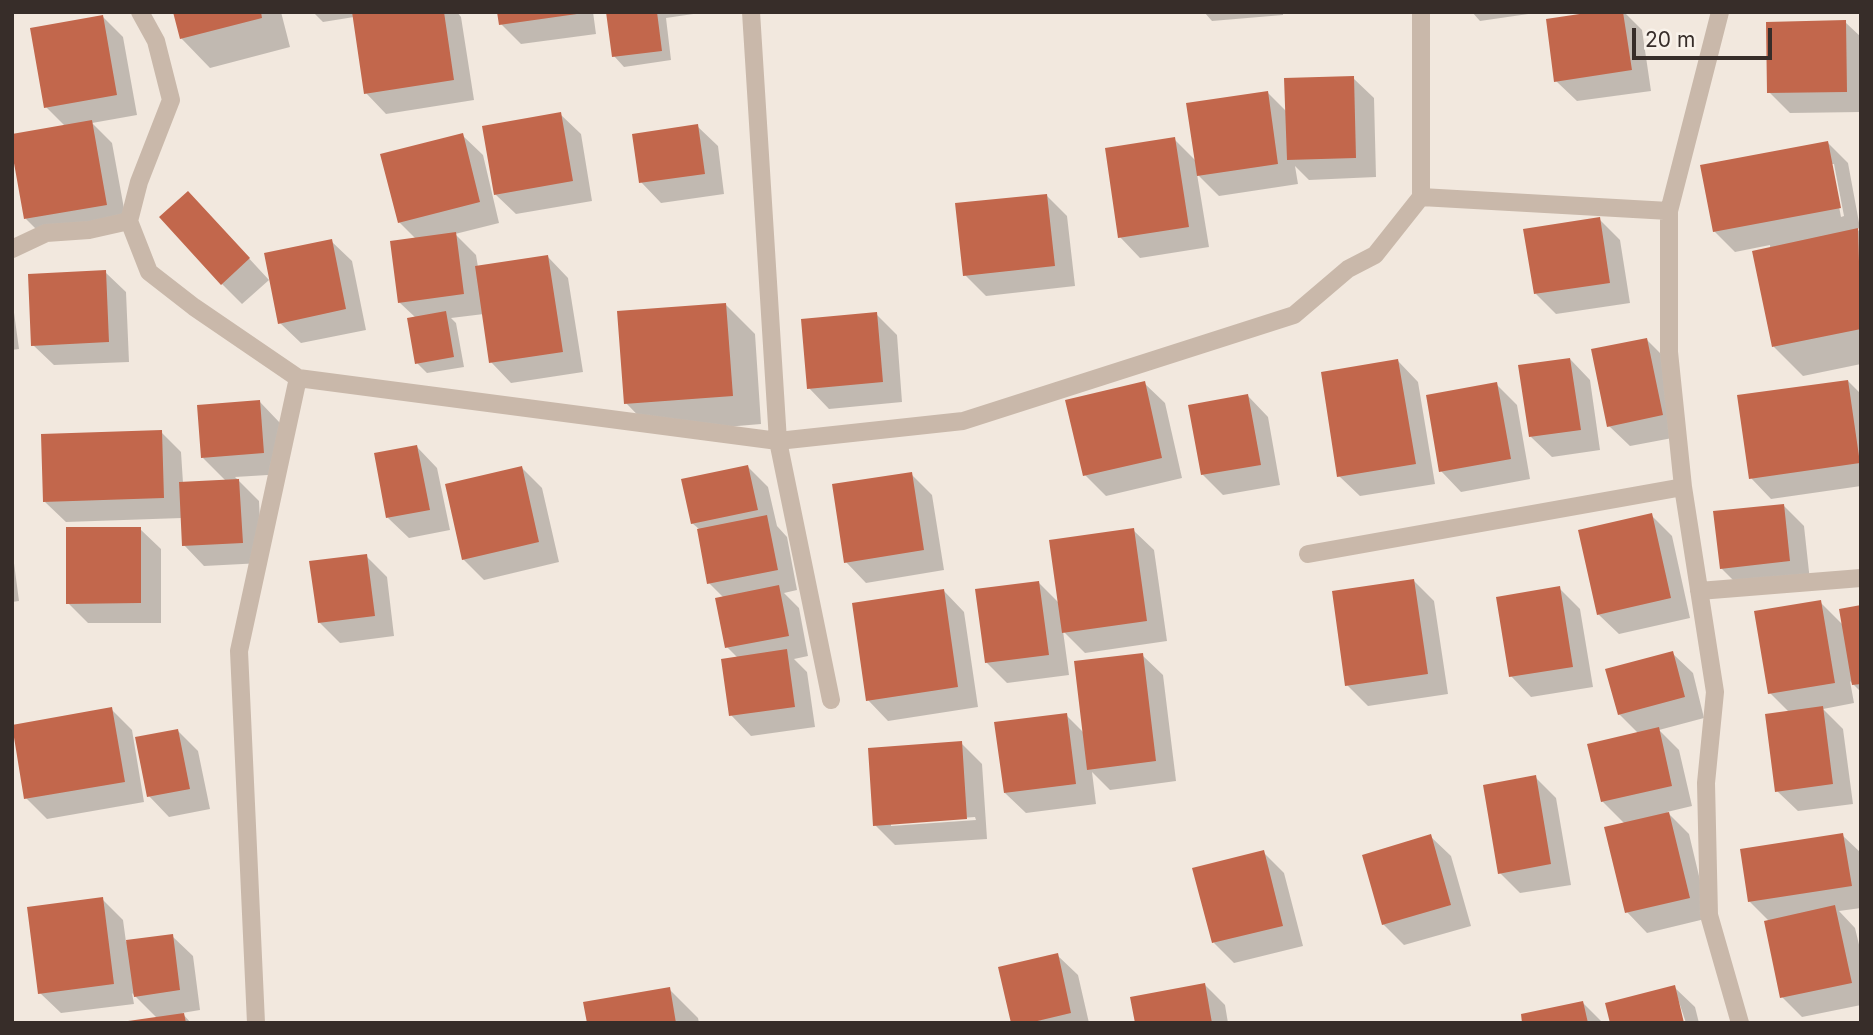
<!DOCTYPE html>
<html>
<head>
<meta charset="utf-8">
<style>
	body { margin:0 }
	#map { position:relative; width:1873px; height:1035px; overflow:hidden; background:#f2e8de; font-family:Inter,sans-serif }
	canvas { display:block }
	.frame { position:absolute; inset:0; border:14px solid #372d29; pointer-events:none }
	.scale { position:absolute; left:1632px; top:28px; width:140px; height:32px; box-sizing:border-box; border:4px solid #372d29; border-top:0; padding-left:9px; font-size:21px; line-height:24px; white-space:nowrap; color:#372d29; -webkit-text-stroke:5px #f9f2ea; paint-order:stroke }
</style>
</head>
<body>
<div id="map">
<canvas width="1873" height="1035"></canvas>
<div class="frame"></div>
<div class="scale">20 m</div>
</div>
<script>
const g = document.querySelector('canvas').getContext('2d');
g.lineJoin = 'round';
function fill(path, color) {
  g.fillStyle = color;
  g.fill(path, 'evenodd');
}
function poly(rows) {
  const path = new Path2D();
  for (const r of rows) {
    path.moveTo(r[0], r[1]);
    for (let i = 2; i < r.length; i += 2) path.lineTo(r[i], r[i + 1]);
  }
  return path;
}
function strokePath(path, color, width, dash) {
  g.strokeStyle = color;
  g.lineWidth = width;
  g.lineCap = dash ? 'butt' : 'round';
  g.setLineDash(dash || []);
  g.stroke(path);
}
const shadow = poly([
	[175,12,281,12,290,47,210,68,181,38],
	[313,12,457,12,461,17,474,100,386,114,366,93,354,17,323,22],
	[499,12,593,12,596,34,521,44,501,24],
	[611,12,707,12,666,18,671,60,624,67,614,56],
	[1204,12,1283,12,1283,15,1212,21],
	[1472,12,1542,12,1480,21],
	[1605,12,1624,12,1642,30,1651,91,1577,101,1556,81],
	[103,17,123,37,137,115,92,123,112,143,127,225,46,239,26,219,66,127,46,107],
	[1845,22,1861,37,1861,112,1790,113,1769,92],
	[1353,78,1374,98,1376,177,1309,180,1295,166,1298,184,1219,196,1197,174,1209,247,1140,258,1120,237,1174,139,1196,161,1267,92,1287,112],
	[560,114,581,134,592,201,516,214,495,194],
	[697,126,718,146,724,194,661,203,641,182],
	[462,135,483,155,499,223,455,234,476,255,478,267,548,257,568,278,583,372,511,383,491,362,484,314,451,318,456,323,464,367,427,373,417,363,416,318,399,302,416,239,399,222],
	[1828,143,1848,163,1860,228,1857,229,1861,233,1861,364,1803,376,1774,347,1770,245,1735,252,1714,231],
	[1831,164,1834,164,1844,216,1841,217],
	[1046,195,1067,216,1075,286,986,296,965,275],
	[208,214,269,280,242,304,222,284],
	[1599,219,1620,240,1630,303,1556,314,1536,294],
	[331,241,352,261,366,330,301,343,280,323],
	[105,272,126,292,129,362,54,365,33,345],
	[12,298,19,349,12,350],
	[725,304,755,334,761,424,655,433,626,403],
	[876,314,897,335,902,402,829,409,809,388],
	[1647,340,1667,360,1683,436,1630,446,1609,426],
	[1570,359,1590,380,1600,450,1552,457,1531,437],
	[1398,361,1418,382,1435,484,1360,496,1339,476],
	[1848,381,1861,394,1861,486,1771,499,1751,478],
	[1144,383,1165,403,1182,478,1106,496,1085,475],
	[1496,384,1517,405,1530,479,1461,492,1441,471],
	[1248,396,1268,417,1280,485,1223,495,1202,474],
	[260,402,280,423,284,474,235,477,259,501,262,563,204,566,184,545,182,518,66,522,45,502,161,432,181,452,183,483,226,481,203,458],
	[417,447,437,468,450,530,409,538,388,518],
	[748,467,768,487,777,526,787,537,797,590,784,593,799,608,808,656,794,659,807,672,815,727,751,736,731,715,738,658,727,647,724,598,709,583,699,529,692,523],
	[522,468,542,488,559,562,484,580,463,559],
	[911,474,932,495,944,570,866,583,846,562],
	[1783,505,1804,526,1810,581,1742,589,1721,568],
	[1651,515,1672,536,1690,618,1619,634,1598,614],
	[140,529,161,549,161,623,88,623,68,603],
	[1133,530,1154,550,1167,641,1085,653,1063,631,1069,675,1007,683,986,662,1039,583,1060,604],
	[12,548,19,601,12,602],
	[366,556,387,577,394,636,340,643,319,622],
	[1414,581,1434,601,1448,694,1368,706,1347,685],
	[1559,588,1580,609,1593,687,1531,697,1511,676],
	[944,591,964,612,978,707,888,721,868,700],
	[1820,602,1843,625,1861,607,1861,692,1850,681,1854,703,1823,709,1843,729,1853,804,1798,811,1777,791,1789,712,1770,693],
	[1672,653,1693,673,1704,718,1659,730,1679,750,1692,806,1667,812,1689,834,1709,918,1647,933,1627,912,1625,824,1602,801,1639,734,1619,714],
	[1142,655,1163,675,1176,781,1110,790,1092,772,1096,804,1026,813,1005,793,1066,715,1084,733],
	[111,709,132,730,144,802,47,819,26,798],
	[178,731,198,751,210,809,169,817,149,796],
	[961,743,982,764,987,839,895,845,875,825],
	[975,817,976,820,891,826,891,823],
	[1535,777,1556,798,1571,885,1520,893,1500,873],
	[1842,835,1861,853,1861,908,1839,911,1855,928,1861,953,1861,1005,1802,1017,1782,997,1770,922,1749,901],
	[1430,836,1451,856,1471,926,1404,945,1383,924],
	[1263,852,1284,873,1303,946,1234,963,1214,943],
	[102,899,123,920,126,942,172,936,193,956,200,1010,182,1013,191,1023,129,1023,158,1019,132,993,134,1004,61,1013,40,993],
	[1057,955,1078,975,1089,1023,1013,1023],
	[1204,984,1225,1005,1228,1023,1136,1023],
	[1674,987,1695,1007,1699,1023,1686,1023],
	[669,989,698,1018,699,1023,588,1023],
	[1583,1003,1603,1023,1524,1023]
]);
const building = poly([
	[173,12,261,12,262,18,180,39],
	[352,12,444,12,454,80,364,94],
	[497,12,577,12,577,14,499,25],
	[606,12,657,12,662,51,612,57],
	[1593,12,1623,12,1632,70,1554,82,1546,19],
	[103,15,117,95,44,108,30,28],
	[1846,20,1847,92,1767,93,1766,22],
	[1354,76,1356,158,1287,160,1284,78],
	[1268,91,1278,164,1197,176,1186,103],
	[561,112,573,181,494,195,482,126],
	[92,120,107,205,24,219,12,152,12,134],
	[698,124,705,174,639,183,632,134],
	[463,133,480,202,398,223,380,154],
	[1175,137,1189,227,1118,238,1105,148],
	[1828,141,1841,208,1713,232,1700,165],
	[188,191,250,258,221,285,159,217],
	[1047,194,1055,266,963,276,955,203],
	[1600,217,1610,283,1534,294,1523,229],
	[1858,228,1861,329,1772,347,1752,251],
	[456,232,464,294,398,303,390,241],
	[332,239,346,309,278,324,264,253],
	[548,255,563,352,489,363,475,266],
	[106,270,109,342,31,346,28,274],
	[726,303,733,396,624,404,617,311],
	[446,311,454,357,415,364,407,318],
	[877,312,883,382,807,389,801,319],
	[1647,338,1663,415,1607,427,1591,349],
	[1570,358,1581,430,1529,437,1518,365],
	[1398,359,1416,464,1337,477,1321,372],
	[1848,380,1860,463,1749,479,1737,395],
	[1145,381,1162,458,1083,476,1065,400],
	[1497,382,1511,459,1439,472,1426,395],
	[1248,394,1261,465,1201,475,1188,405],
	[260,400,264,453,201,458,197,405],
	[162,430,164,498,43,502,41,434],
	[417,445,430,510,386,518,374,453],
	[748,465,758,510,691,524,681,479],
	[522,466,539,542,462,560,445,484],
	[912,472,924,550,844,563,832,484],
	[239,479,243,543,182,546,179,482],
	[1784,504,1790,561,1720,569,1713,511],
	[1652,513,1671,598,1597,615,1578,530],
	[767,515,778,570,707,584,697,529],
	[66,527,141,527,141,603,66,604],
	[1134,528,1147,621,1062,633,1049,540],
	[367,554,375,616,318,623,309,561],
	[1414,579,1428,674,1345,686,1332,591],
	[1039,581,1049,655,985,663,975,589],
	[779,585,789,636,725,648,715,598],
	[1560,586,1573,667,1509,677,1496,597],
	[944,589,958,687,866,701,852,603],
	[1821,600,1835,683,1768,694,1754,611],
	[1861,605,1861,684,1852,685,1839,609],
	[787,649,795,707,729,716,721,659],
	[1673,651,1685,697,1618,715,1605,669],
	[1143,653,1156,761,1087,770,1074,661],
	[1823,706,1833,784,1775,792,1765,714],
	[112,707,125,782,24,799,12,725],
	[1067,713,1076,784,1004,793,994,722],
	[1659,727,1672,786,1601,802,1587,744],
	[178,729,190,789,147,797,135,737],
	[962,741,967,819,873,826,868,748],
	[1536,775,1551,864,1498,874,1483,785],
	[1669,812,1690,898,1625,913,1604,827],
	[1843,833,1852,886,1748,902,1740,849],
	[1431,834,1451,905,1382,925,1362,855],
	[1264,850,1283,926,1212,943,1192,868],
	[103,897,114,984,38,994,27,907],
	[1835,905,1852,983,1780,998,1764,921],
	[173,934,180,990,134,997,126,940],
	[1058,953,1071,1013,1029,1023,1011,1023,998,967],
	[1205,983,1212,1023,1135,1023,1130,997],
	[1675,985,1684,1023,1610,1023,1605,1003],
	[670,987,676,1023,587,1023,583,1002],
	[1583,1001,1588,1023,1522,1023,1521,1014],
	[184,1013,186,1023,128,1023,128,1021]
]);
const minor = poly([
	[140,12,156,41,171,100,139,182,129,221,149,272,194,307,298,378,778,441,963,421,1294,315,1348,269,1375,255,1421,197,1421,12],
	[751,12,778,441,831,700],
	[1720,12,1669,211,1669,352,1683,487,1715,692,1706,783,1709,915,1740,1023],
	[1421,197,1669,211],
	[12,249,46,233,89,230,129,221],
	[1308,554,1683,487],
	[1699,591,1861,578],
	[256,1023,239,651,298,378]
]);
fill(shadow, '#0003');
fill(building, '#c2674c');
strokePath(minor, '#c9b8aa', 18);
</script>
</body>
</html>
